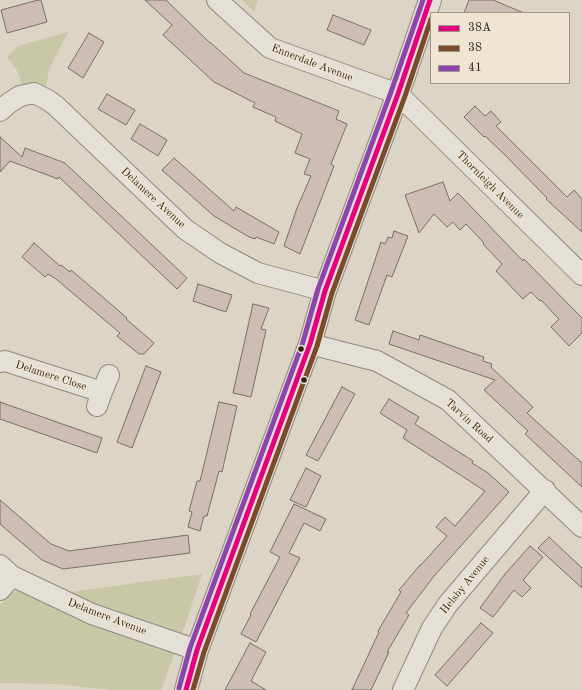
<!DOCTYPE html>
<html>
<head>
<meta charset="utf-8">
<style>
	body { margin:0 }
	#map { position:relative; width:582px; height:690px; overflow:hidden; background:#dcd4c4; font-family:"Old Standard TT",serif }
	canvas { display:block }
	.legend { position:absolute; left:430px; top:12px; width:140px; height:72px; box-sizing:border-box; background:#efe5d2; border:1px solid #a09685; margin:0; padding:5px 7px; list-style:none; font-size:12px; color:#2a1f12 }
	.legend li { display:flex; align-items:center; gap:8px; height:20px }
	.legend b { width:20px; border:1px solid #a09685 }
</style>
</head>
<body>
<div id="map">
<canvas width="582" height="690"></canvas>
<ul class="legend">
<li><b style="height:5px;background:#e5007d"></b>38A</li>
<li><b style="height:5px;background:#7a4b2a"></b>38</li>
<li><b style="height:5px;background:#8e44ad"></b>41</li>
</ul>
</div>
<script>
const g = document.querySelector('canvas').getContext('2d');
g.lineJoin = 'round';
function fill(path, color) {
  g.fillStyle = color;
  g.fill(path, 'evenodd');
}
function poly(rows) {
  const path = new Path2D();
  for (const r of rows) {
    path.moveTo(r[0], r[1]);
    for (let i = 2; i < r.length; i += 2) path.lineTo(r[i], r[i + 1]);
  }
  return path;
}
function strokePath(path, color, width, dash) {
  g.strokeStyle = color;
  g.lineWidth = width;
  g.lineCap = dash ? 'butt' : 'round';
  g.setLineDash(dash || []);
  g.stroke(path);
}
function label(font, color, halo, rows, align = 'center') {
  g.font = font + ' "Old Standard TT",serif';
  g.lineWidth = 3;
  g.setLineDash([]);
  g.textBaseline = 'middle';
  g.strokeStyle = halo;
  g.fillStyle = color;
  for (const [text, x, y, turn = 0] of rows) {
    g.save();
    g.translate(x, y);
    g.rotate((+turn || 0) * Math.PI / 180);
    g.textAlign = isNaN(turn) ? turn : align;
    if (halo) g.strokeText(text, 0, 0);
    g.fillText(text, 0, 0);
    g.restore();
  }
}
const green = poly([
	[242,0,258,0,254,12],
	[68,32,49,69,46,87,32,84,22,85,18,72,7,57,18,46],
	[202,574,182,634,173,634,63,593],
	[20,589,175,653,161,690,111,690,55,684,0,683,0,605,13,592]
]);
const building = poly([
	[38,0,41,0,47,22,7,33,1,10,38,0],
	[145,0,166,0,210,43,211,43,244,73,339,111,336,119,347,124,331,164,334,166,300,254,284,246,297,208,311,176,304,174,310,159,295,153,302,134,275,121,276,117,253,107,255,103,214,82,163,35,172,25,145,0],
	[469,0,493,0,524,13,464,13,469,0],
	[333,15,371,30,364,45,327,30,333,15],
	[89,33,104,42,83,78,68,68,89,33],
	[107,94,135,110,126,125,98,109,107,94],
	[475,106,485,116,491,111,501,122,496,126,567,197,574,190,582,199,582,232,546,199,547,198,503,153,485,136,484,137,464,117,475,106],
	[140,124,167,140,158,156,131,139,140,124],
	[0,137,22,157,25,148,65,163,187,278,177,289,59,177,58,179,10,161,0,172,0,137],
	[174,158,234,211,236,207,279,232,274,244,256,237,255,239,249,237,214,216,162,170,174,158],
	[443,182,450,201,458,193,523,261,524,259,582,318,582,333,569,346,551,327,559,319,541,300,540,301,531,292,523,299,496,271,502,264,483,244,484,243,466,224,460,230,453,222,447,227,434,214,419,233,405,195,443,182],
	[394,231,408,236,392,277,387,275,369,325,355,320,381,242,385,244,388,237,392,238,394,231],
	[34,243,60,266,61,265,70,272,71,270,119,311,127,318,126,319,154,343,144,354,139,354,117,336,120,333,56,279,48,274,45,277,22,257,34,243],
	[198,284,232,295,226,312,193,301,198,284],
	[253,304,269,308,261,329,266,330,251,397,233,393,253,304],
	[393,331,419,340,420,335,484,357,483,361,492,364,491,367,533,407,527,413,582,463,582,487,525,434,528,431,484,390,495,380,389,344,393,331],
	[146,366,161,372,132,448,117,442,146,366],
	[342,387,355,394,318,461,306,455,342,387],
	[389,399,419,417,415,424,473,461,472,463,488,473,509,492,434,576,406,613,409,615,387,652,389,652,371,690,352,690,379,632,378,631,401,592,399,590,420,565,421,565,447,536,436,527,445,517,455,526,485,491,403,438,407,430,380,413,389,399],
	[0,402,102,438,97,453,0,419,0,402],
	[219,402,237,406,222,472,219,471,207,516,204,516,200,531,188,527,192,512,189,511,197,481,200,481,202,473,219,402],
	[306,468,321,476,306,507,290,500,306,468],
	[0,500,51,544,69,551,188,535,190,553,63,569,42,560,0,524,0,500],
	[294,504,326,519,320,531,304,523,289,553,300,558,256,642,241,634,251,615,250,614,280,557,270,552,294,504],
	[549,537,582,568,582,588,538,548,549,537],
	[530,546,543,557,523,580,531,588,522,597,514,590,493,617,480,608,505,574,530,546],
	[481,623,493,633,447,686,435,675,481,623],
	[250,643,266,652,251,681,266,690,225,690,250,643]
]);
const minor = poly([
	[217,0,270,48,398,94,582,275],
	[0,111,9,103,20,96,34,93,48,100,56,106,185,229,220,253,258,273,325,291],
	[310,344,377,361,448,400,582,527],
	[0,362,5,361,102,392,97,406],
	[102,392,109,375],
	[0,565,12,576,92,614,197,650],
	[0,590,12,576],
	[403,690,432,628,448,604,545,490]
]);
const tertiary = poly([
	[186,690,197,650,310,344,325,291,398,94,430,0]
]);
const bus1 = poly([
	[186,690,197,650,310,344,325,291,398,94,430,0]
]);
const bus2 = poly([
	[193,690,204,652,317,346,332,293,405,96,431,19]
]);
const bus3 = poly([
	[179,688,190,648,303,342,318,289,391,92,423,0]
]);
const markers = [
	[301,349,3.5,"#2a1f12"],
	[304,380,3.5,"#2a1f12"]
];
const streetNames = [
	["Ennerdale Avenue",312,63,21],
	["Thornleigh Avenue",490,185,45],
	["Delamere Avenue",153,198,43],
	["Delamere Close",51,376,18],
	["Tarvin Road",469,421,42],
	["Helsby Avenue",465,585,-51],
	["Delamere Avenue",107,617,21]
];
fill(green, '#c8c7a6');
fill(building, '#cebdb3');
strokePath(building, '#767066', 1);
strokePath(minor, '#8f897e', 22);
strokePath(tertiary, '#8f897e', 24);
strokePath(minor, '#e4e0d8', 20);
strokePath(tertiary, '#e4e0d8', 22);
strokePath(bus1, '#e5007d', 5);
strokePath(bus2, '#7a4b2a', 5);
strokePath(bus3, '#8e44ad', 5);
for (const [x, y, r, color] of markers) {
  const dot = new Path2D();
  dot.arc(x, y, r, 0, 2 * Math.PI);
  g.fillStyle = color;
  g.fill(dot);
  strokePath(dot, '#efe5d2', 1.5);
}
label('11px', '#2a1f12', '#efe5d2', streetNames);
</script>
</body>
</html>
